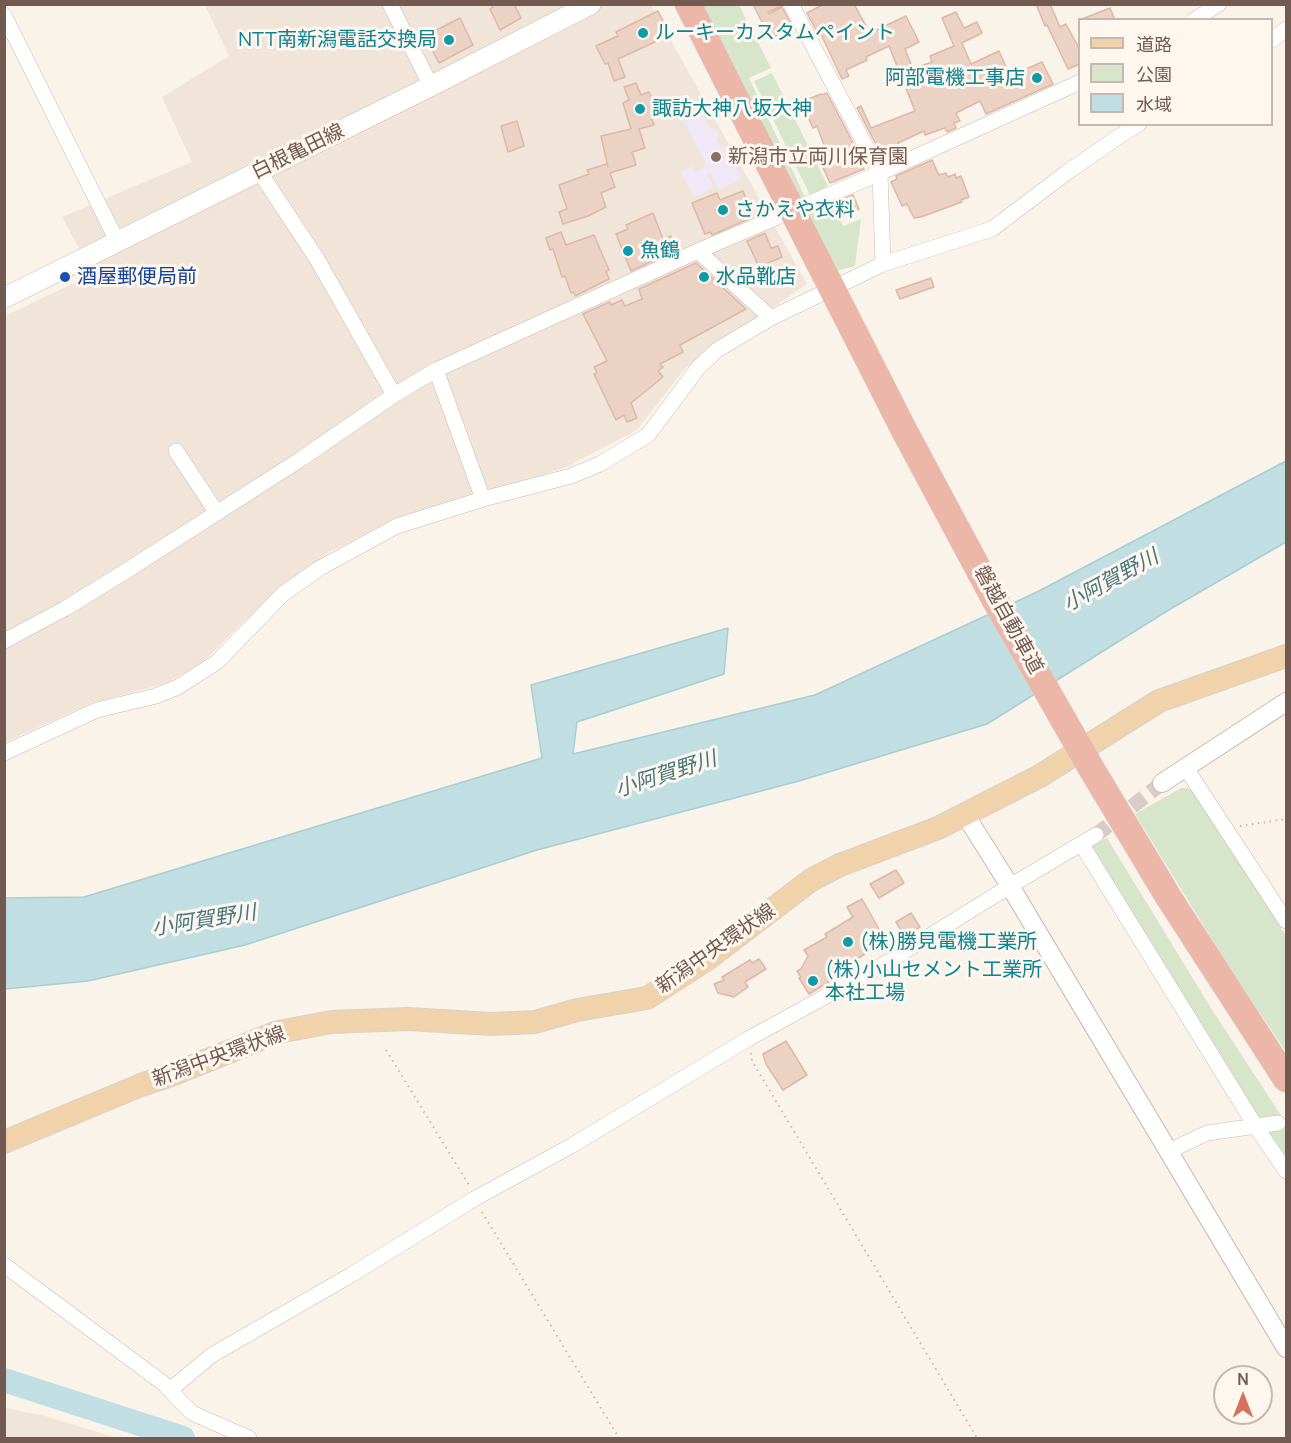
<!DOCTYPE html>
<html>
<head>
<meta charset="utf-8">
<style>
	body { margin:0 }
	#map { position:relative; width:1291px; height:1443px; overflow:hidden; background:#faf3ea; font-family:Manrope,"Noto Sans JP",sans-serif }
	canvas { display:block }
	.frame { position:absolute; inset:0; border:6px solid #725a50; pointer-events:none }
	.legend { position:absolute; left:1078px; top:18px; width:195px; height:108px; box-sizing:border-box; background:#fdf7f0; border:2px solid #c5b8b0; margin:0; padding:8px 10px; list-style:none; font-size:18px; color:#725a50 }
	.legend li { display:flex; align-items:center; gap:12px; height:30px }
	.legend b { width:30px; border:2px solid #c5b8b0 }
	.north { position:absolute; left:1213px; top:1365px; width:60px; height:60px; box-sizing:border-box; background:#fdf7f0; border:2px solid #c5b8b0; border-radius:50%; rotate:0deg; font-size:16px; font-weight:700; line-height:24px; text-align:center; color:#725a50 }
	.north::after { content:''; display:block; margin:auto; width:21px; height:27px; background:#d4715f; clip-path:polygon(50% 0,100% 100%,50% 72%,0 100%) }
</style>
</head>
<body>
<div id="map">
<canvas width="1291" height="1443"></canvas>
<div class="frame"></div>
<ul class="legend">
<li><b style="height:8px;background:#f0d2ab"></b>道路</li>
<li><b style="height:16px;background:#d7e6ca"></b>公園</li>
<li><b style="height:16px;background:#c1dfe2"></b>水域</li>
</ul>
<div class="north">N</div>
</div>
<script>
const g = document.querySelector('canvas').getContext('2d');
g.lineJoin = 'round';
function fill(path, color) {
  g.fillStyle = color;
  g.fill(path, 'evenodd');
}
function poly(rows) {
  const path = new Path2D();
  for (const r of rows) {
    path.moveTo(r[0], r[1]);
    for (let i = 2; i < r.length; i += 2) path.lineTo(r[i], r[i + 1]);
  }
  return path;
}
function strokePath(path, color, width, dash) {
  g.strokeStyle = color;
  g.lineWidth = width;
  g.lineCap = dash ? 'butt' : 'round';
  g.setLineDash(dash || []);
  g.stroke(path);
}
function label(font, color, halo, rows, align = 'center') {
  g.font = font + ' Manrope,"Noto Sans JP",sans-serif';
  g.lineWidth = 6;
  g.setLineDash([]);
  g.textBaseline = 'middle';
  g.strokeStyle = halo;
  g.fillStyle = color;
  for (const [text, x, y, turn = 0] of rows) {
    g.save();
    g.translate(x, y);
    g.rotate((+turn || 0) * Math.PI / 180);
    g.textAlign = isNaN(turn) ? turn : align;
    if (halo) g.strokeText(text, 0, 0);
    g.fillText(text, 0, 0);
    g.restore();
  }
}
const residential = poly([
	[205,5,651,5,807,284,685,368,637,430,564,468,380,527,327,553,243,622,203,662,167,683,92,703,5,742,5,316,93,274,62,217,192,162,162,97,229,56],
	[5,1408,45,1416,117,1438,5,1438]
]);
const education = poly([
	[702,113,710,129,714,127,720,137,716,139,720,147,725,146,742,178,719,190,710,173,707,175,714,187,694,198,680,171,693,166,696,172,707,166,684,122]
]);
const green = poly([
	[700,5,739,5,771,68,749,78,806,199,798,201],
	[772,73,828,186,810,195,754,81],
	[831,199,843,226,861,219,855,266,833,272,806,210],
	[1181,788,1187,788,1194,792,1286,936,1286,1052,1224,959,1135,814],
	[1107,838,1211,1008,1282,1117,1255,1121,1090,847],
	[1286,1127,1286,1166,1261,1129]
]);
const water = poly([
	[1286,461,1286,542,1167,611,987,724,799,781,537,850,245,945,88,981,5,989,4,898,84,897,542,758,531,685,728,628,724,674,577,722,573,754,815,695,1037,592,1286,461]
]);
const river = poly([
	[4,1380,183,1438]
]);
const building = poly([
	[492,4,514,4,521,18,500,30,490,9,493,7,492,4],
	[753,4,781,4,782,6,768,12,769,14,782,7,790,22,776,29,778,35,770,39,753,4],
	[824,4,854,4,870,33,906,16,919,42,905,49,913,69,932,62,930,56,954,46,942,18,956,12,964,28,977,22,982,33,962,43,971,64,999,51,1010,76,1042,62,1053,84,986,114,980,101,956,113,960,121,954,123,956,128,947,132,945,128,925,135,924,131,898,143,902,152,891,157,887,149,880,152,857,108,861,106,871,128,915,111,889,46,866,57,867,60,846,70,849,76,842,79,819,30,817,32,807,13,824,4],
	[1036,4,1050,4,1060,27,1066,24,1080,50,1080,64,1068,69,1047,25,1045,26,1036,4],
	[1110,8,1115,20,1082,20,1082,19,1110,8],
	[658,11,670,35,618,59,625,77,614,81,608,63,605,64,596,46,618,36,616,32,658,11],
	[460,18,473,45,439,63,425,36,460,18],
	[636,83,641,95,649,92,659,115,651,117,654,125,639,129,645,148,632,152,636,165,610,173,615,187,601,193,606,207,588,216,563,224,559,212,567,209,559,185,589,174,587,170,607,164,608,167,601,136,631,129,623,103,629,100,624,87,636,83],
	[827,93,862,160,860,160,864,169,830,183,819,159,828,156,817,126,813,128,801,102,821,94,822,95,827,93],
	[517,121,524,146,508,152,501,126,517,121],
	[932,160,939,175,946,173,948,177,955,174,956,178,961,176,969,197,961,200,962,202,921,217,914,218,907,204,902,206,891,182,897,179,896,176,932,160],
	[743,191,753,217,712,235,711,232,705,234,692,203,717,193,720,200,743,191],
	[853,195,859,209,847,213,841,200,853,195],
	[653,213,663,239,671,236,676,250,631,271,616,234,628,229,626,225,653,213],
	[561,232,566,245,594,235,609,270,606,271,609,279,575,296,574,292,571,293,565,276,562,277,553,249,550,250,546,238,561,232],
	[765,233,771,248,778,246,782,257,759,267,747,241,765,233],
	[696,263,746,309,680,345,683,352,660,364,663,367,658,371,663,377,631,403,637,418,627,422,624,415,616,420,594,374,597,373,594,367,607,361,583,314,610,302,611,305,622,300,625,306,642,299,639,289,696,263],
	[931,278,934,287,900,299,896,290,931,278],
	[896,870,904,883,879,898,870,884,896,870],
	[862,899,880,931,865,942,870,951,841,968,845,973,835,980,834,979,809,994,799,978,801,977,797,971,801,969,808,956,804,950,827,937,825,934,853,917,847,907,862,899],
	[911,913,920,927,905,937,896,922,911,913],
	[759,959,766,969,745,982,748,987,734,997,718,993,714,984,724,980,722,977,750,960,752,963,759,959],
	[786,1041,807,1075,783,1090,766,1064,763,1054,786,1041]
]);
const minorTunnel = poly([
	[1096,835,1162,783]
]);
const path = poly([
	[1240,826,1286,819],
	[386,1050,469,1185],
	[751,1053,752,1061,977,1438],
	[482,1212,619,1438]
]);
const minor = poly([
	[390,4,431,86],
	[791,4,880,173,883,264],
	[4,15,117,241],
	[1194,20,1219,4],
	[1272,40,1286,29],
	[259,171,317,259,394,395],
	[698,251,771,318],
	[436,370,483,499],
	[176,451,217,513],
	[4,641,66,608,126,571,301,459,394,395,436,370,698,251,880,173,1080,82],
	[4,753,97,710,156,696,178,687,217,662,283,594,320,568,397,526,483,499,571,476,600,464,648,435,698,368,717,350,771,318,883,264,992,229,1066,173,1124,133,1139,124],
	[1186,768,1286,921],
	[1082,845,1256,1127,1286,1171],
	[1169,1151,1207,1133,1278,1123],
	[4,1265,163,1383,192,1413,249,1438],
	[170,1390,212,1355,351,1275,474,1199,571,1146,748,1039,881,966,1010,886,1096,835]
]);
const tertiary = poly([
	[1162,783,1286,702],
	[964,813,1010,886,1286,1348]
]);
const secondary = poly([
	[4,298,431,86,591,4]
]);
const primary = poly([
	[4,1142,141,1085,171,1075,278,1032,332,1022,408,1019,492,1024,535,1022,577,1010,647,998,706,960,811,880,840,865,938,828,1040,776,1159,701,1286,656]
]);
const motorway = poly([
	[688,4,759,145],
	[1091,768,1169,898,1286,1079]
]);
const motorwayBridge = poly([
	[759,145,905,432,995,600,1091,768]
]);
const markers = [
	[643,33,6,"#0f9aa8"],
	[449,40,6,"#0f9aa8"],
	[1037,78,6,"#0f9aa8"],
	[640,109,6,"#0f9aa8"],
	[716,157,6,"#8d6e63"],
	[723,210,6,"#0f9aa8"],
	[628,251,6,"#0f9aa8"],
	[65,277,6,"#1a4fb4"],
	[704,277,6,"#0f9aa8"],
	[848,942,6,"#0f9aa8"],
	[813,981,6,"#0f9aa8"]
];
const cultureNames = [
	["ルーキーカスタムペイント",655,33],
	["NTT南新潟電話交換局",437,40,"right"],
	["阿部電機工事店",1025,78,"right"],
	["諏訪大神八坂大神",652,109],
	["さかえや衣料",735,210],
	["魚鶴",640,251],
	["水品靴店",716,277],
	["(株)勝見電機工業所",860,942],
	["(株)小山セメント工業所",825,970],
	["本社工場",825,993]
];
const streetNames = [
	["白根亀田線",298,152,-26],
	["磐越自動車道",1008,620,61],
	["新潟中央環状線",716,949,-35],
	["新潟中央環状線",219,1057,-20]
];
const educationNames = [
	["新潟市立両川保育園",728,157]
];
const transitNames = [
	["酒屋郵便局前",77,277]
];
const waterNames = [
	["小阿賀野川",1111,581,-29],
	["小阿賀野川",666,775,-18],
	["小阿賀野川",204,921,-9]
];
fill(residential, '#f1e4d9');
fill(education, '#f0e7f7');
fill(green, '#d7e6ca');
fill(water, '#c1dfe2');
strokePath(water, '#a8ced2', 1.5);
strokePath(river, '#c1dfe2', 24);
fill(building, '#ecd2c5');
strokePath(building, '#ddb8a7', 1.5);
strokePath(minorTunnel, '#d8cdc4', 15, [15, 8]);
strokePath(minor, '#cbbbb1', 16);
strokePath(tertiary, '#cbbbb1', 20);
strokePath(secondary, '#cdbbaf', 21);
strokePath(primary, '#d8d1ce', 24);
strokePath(motorway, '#d8d1ce', 27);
strokePath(path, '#d1b5a8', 2, [1.5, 4.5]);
strokePath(minor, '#fff', 15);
strokePath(tertiary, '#fff', 18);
strokePath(secondary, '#fff', 20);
strokePath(primary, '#f0d2ab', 22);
strokePath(motorway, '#ecb6a9', 26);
strokePath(motorwayBridge, '#d8d1ce', 27, []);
strokePath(motorwayBridge, '#ecb6a9', 26);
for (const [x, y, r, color] of markers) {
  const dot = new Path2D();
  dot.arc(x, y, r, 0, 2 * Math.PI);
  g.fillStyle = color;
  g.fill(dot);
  strokePath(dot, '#fdf7f0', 2);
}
label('20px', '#0d838f', '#fdf7f0', cultureNames, 'left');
label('20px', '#725a50', '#fdf7f0', streetNames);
label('20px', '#785e54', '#fdf7f0', educationNames, 'left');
label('20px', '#164399', '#fdf7f0', transitNames, 'left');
label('italic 21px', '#49777b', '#fdf7f0', waterNames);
</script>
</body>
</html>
